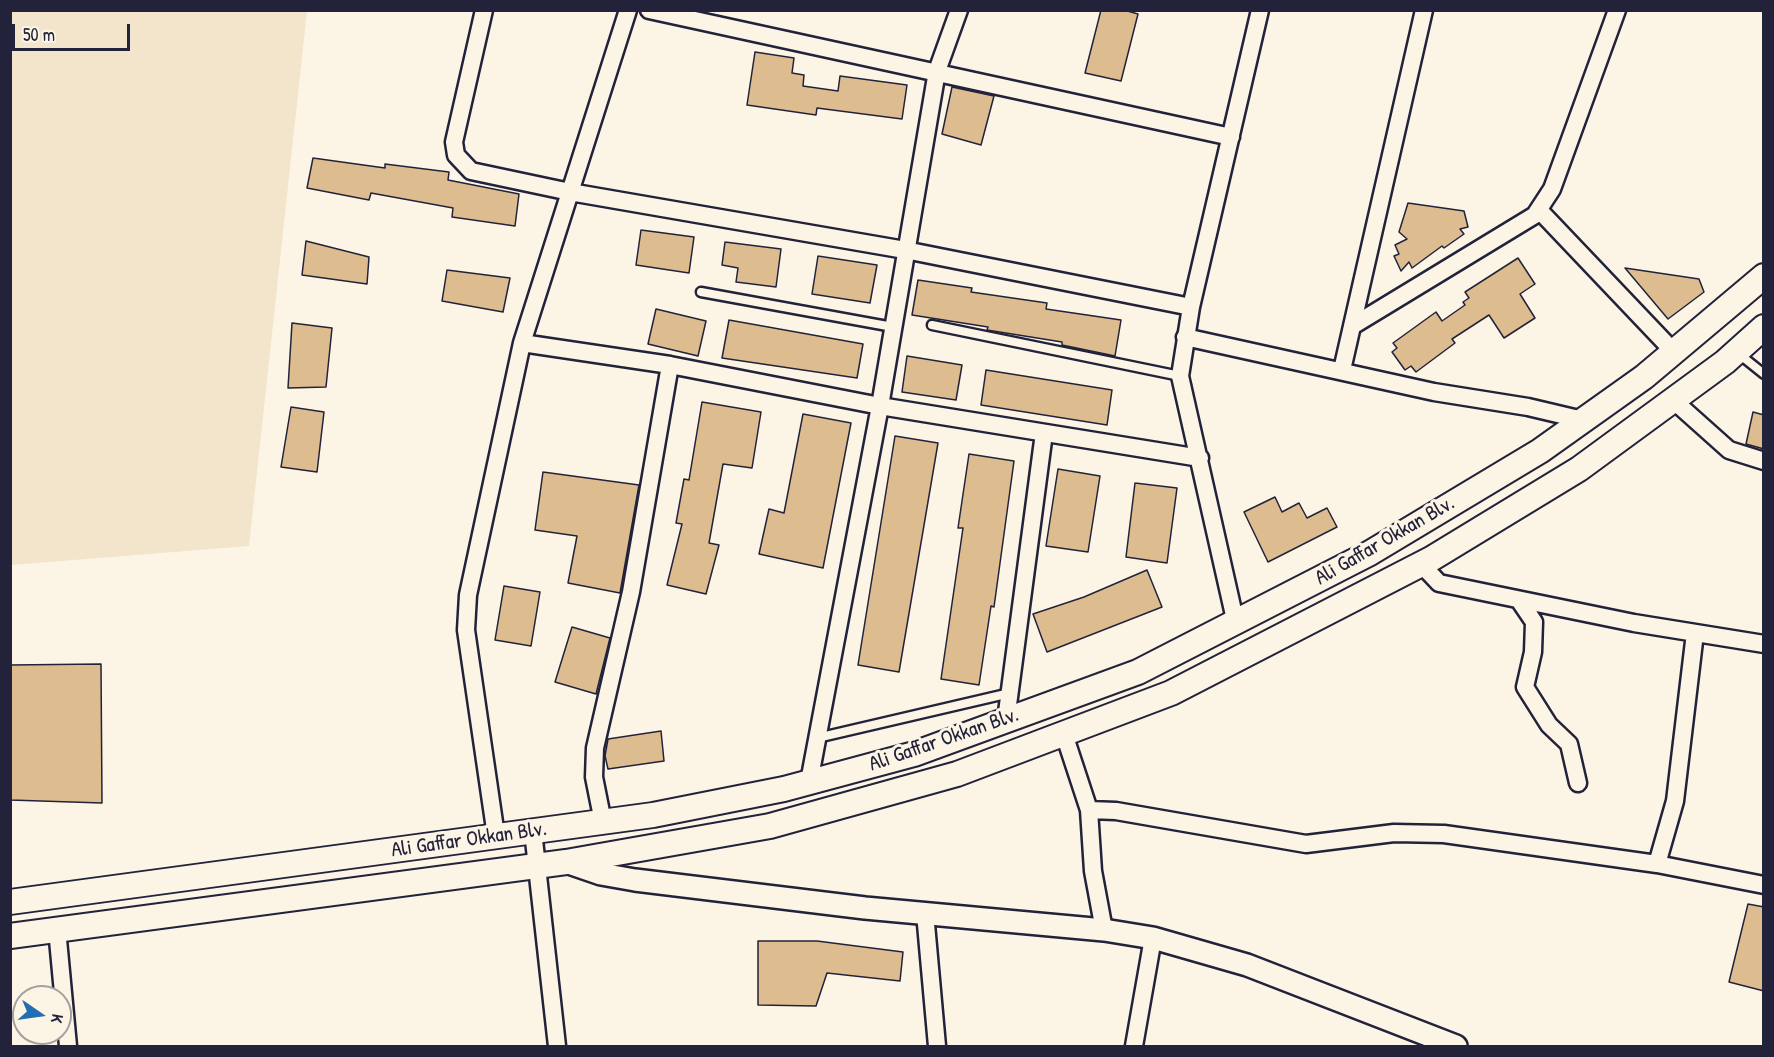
<!DOCTYPE html>
<html>
<head>
<meta charset="utf-8">
<style>
	body { margin:0 }
	#map { position:relative; width:1774px; height:1057px; overflow:hidden; background:#fcf5e5; font-family:"Patrick Hand",sans-serif }
	canvas { display:block }
	.frame { position:absolute; inset:0; border:12px solid #22223b; pointer-events:none }
	.north { position:absolute; left:12px; top:985px; width:60px; height:60px; box-sizing:border-box; background:#fcf5e5; border:2px solid #a5a1a1; border-radius:50%; rotate:103deg; font-size:16px; font-weight:700; line-height:24px; text-align:center; color:#22223b }
	.north::after { content:''; display:block; margin:auto; width:21px; height:27px; background:#1f6fb2; clip-path:polygon(50% 0,100% 100%,50% 72%,0 100%) }
	.scale { position:absolute; left:12px; top:24px; width:118px; height:27px; box-sizing:border-box; border:3px solid #22223b; border-top:0; padding-left:8px; font-size:18px; line-height:21px; white-space:nowrap; color:#22223b; -webkit-text-stroke:4px #fcf5e5; paint-order:stroke }
</style>
</head>
<body>
<div id="map">
<canvas width="1774" height="1057"></canvas>
<div class="frame"></div>
<div class="north">K</div>
<div class="scale">50 m</div>
</div>
<script>
const g = document.querySelector('canvas').getContext('2d');
g.lineJoin = 'round';
function fill(path, color) {
  g.fillStyle = color;
  g.fill(path, 'evenodd');
}
function poly(rows) {
  const path = new Path2D();
  for (const r of rows) {
    path.moveTo(r[0], r[1]);
    for (let i = 2; i < r.length; i += 2) path.lineTo(r[i], r[i + 1]);
  }
  return path;
}
function strokePath(path, color, width, dash) {
  g.strokeStyle = color;
  g.lineWidth = width;
  g.lineCap = dash ? 'butt' : 'round';
  g.setLineDash(dash || []);
  g.stroke(path);
}
function label(font, color, halo, rows, align = 'center') {
  g.font = font + ' "Patrick Hand",sans-serif';
  g.lineWidth = 6;
  g.setLineDash([]);
  g.textBaseline = 'middle';
  g.strokeStyle = halo;
  g.fillStyle = color;
  for (const [text, x, y, turn = 0] of rows) {
    g.save();
    g.translate(x, y);
    g.rotate((+turn || 0) * Math.PI / 180);
    g.textAlign = isNaN(turn) ? turn : align;
    if (halo) g.strokeText(text, 0, 0);
    g.fillText(text, 0, 0);
    g.restore();
  }
}
const built = poly([
	[11,10,307,11,249,546,11,565]
]);
const building = poly([
	[1101,10,1124,10,1138,14,1121,81,1085,73,1101,10],
	[755,52,794,58,792,73,804,75,803,86,838,91,840,76,907,85,902,119,817,108,816,115,747,105,755,52],
	[952,87,994,96,981,145,942,134,952,87],
	[313,158,385,168,385,164,449,172,448,180,519,194,515,226,452,217,453,208,371,193,369,200,307,188,313,158],
	[1408,203,1464,211,1468,227,1460,229,1464,234,1444,248,1442,246,1412,268,1409,262,1401,271,1394,256,1399,254,1395,245,1407,239,1399,232,1408,203],
	[641,230,694,237,689,273,636,265,641,230],
	[306,241,369,257,367,284,302,275,306,241],
	[725,242,781,249,776,287,736,282,738,268,722,265,725,242],
	[818,256,877,265,870,303,812,294,818,256],
	[1518,258,1535,284,1520,294,1535,318,1504,338,1489,315,1452,339,1455,343,1416,372,1411,366,1405,370,1392,352,1397,348,1393,343,1436,312,1442,321,1465,305,1463,302,1469,298,1465,292,1518,258],
	[1625,268,1699,279,1704,292,1668,319,1625,268],
	[447,270,510,278,503,312,442,301,447,270],
	[918,280,972,288,971,292,1047,303,1046,309,1121,320,1115,356,1062,345,1062,342,987,330,988,327,912,315,918,280],
	[656,309,706,321,698,356,648,344,656,309],
	[729,320,863,344,857,378,722,358,729,320],
	[292,323,332,328,326,387,288,388,292,323],
	[907,356,962,365,956,400,902,392,907,356],
	[986,370,1112,390,1107,425,981,405,986,370],
	[702,402,761,412,752,468,723,464,709,543,719,545,706,594,667,585,682,524,676,523,684,479,689,480,702,402],
	[291,407,324,412,317,472,281,467,291,407],
	[1753,412,1764,415,1764,449,1746,444,1753,412],
	[803,414,851,423,823,568,759,554,769,509,784,513,803,414],
	[895,436,938,443,899,672,858,665,895,436],
	[969,454,1014,461,994,607,991,606,979,685,941,679,963,528,958,528,969,454],
	[1058,469,1100,476,1088,552,1046,546,1058,469],
	[543,472,639,485,620,593,568,583,577,536,535,530,543,472],
	[1135,483,1177,488,1167,563,1126,557,1135,483],
	[1275,497,1282,512,1299,503,1307,518,1327,508,1337,527,1268,562,1244,512,1275,497],
	[1147,570,1162,607,1047,652,1033,614,1084,597,1147,570],
	[504,586,540,592,531,646,495,640,504,586],
	[572,627,610,638,596,694,555,682,572,627],
	[101,664,102,803,10,800,10,665,101,664],
	[661,731,664,761,608,769,605,756,608,739,661,731],
	[1748,904,1764,907,1764,991,1729,982,1748,904],
	[758,941,817,941,903,952,900,981,827,973,816,1006,758,1005,758,941]
]);
const service = poly([
	[701,292,893,327],
	[932,325,1180,376],
	[1739,354,1764,374],
	[817,738,1010,693]
]);
const minor = poly([
	[484,10,454,142,456,155,471,171,570,192,905,250,1191,307],
	[649,10,1231,137],
	[1539,210,1674,352],
	[1354,325,1535,215,1552,189,1617,10],
	[1185,337,1434,392,1528,407,1583,420],
	[522,343,670,365,880,406,1200,458],
	[1342,370,1424,10],
	[1673,400,1729,450,1764,461],
	[1421,564,1439,583,1634,623,1764,644],
	[1519,600,1534,622,1533,652,1525,687,1549,725,1569,744,1578,783],
	[1236,624,1180,376,1191,307,1260,10],
	[1006,720,1044,433],
	[1064,734,1089,810,1093,871,1104,930],
	[809,782,880,406,937,71,959,10],
	[1089,810,1116,811,1306,844,1394,833,1444,834,1657,864,1764,885],
	[603,822,594,777,595,748,631,592,670,365],
	[533,831,557,1046],
	[496,836,466,630,468,595,522,343,628,10],
	[1657,864,1675,801,1695,633],
	[925,913,937,1046],
	[57,929,68,1046],
	[1134,1046,1153,938]
]);
const tertiary = poly([
	[566,862,601,874,635,880,865,908,1104,930,1153,938,1247,965,1456,1046]
]);
const secondary = poly([
	[10,902,653,815,784,789,914,754,1138,672,1370,553,1540,451,1644,377,1764,276],
	[10,936,566,862,770,826,957,774,1171,693,1431,559,1579,469,1725,362,1764,327]
]);
const streetNames = [
	["Ali Gaffar Okkan Blv.",1385,541,-30],
	["Ali Gaffar Okkan Blv.",944,740,-19],
	["Ali Gaffar Okkan Blv.",469,840,-8]
];
fill(built, '#f3e4cc');
fill(building, '#ddbd90');
strokePath(building, '#22223b', 1.5);
strokePath(service, '#22223b', 13);
strokePath(minor, '#22223b', 21);
strokePath(tertiary, '#22223b', 26);
strokePath(secondary, '#22223b', 28);
strokePath(service, '#fcf5e5', 8);
strokePath(minor, '#fcf5e5', 16);
strokePath(tertiary, '#fcf5e5', 21);
strokePath(secondary, '#fcf5e5', 24);
label('21px', '#22223b', '#fcf5e5', streetNames);
</script>
</body>
</html>
